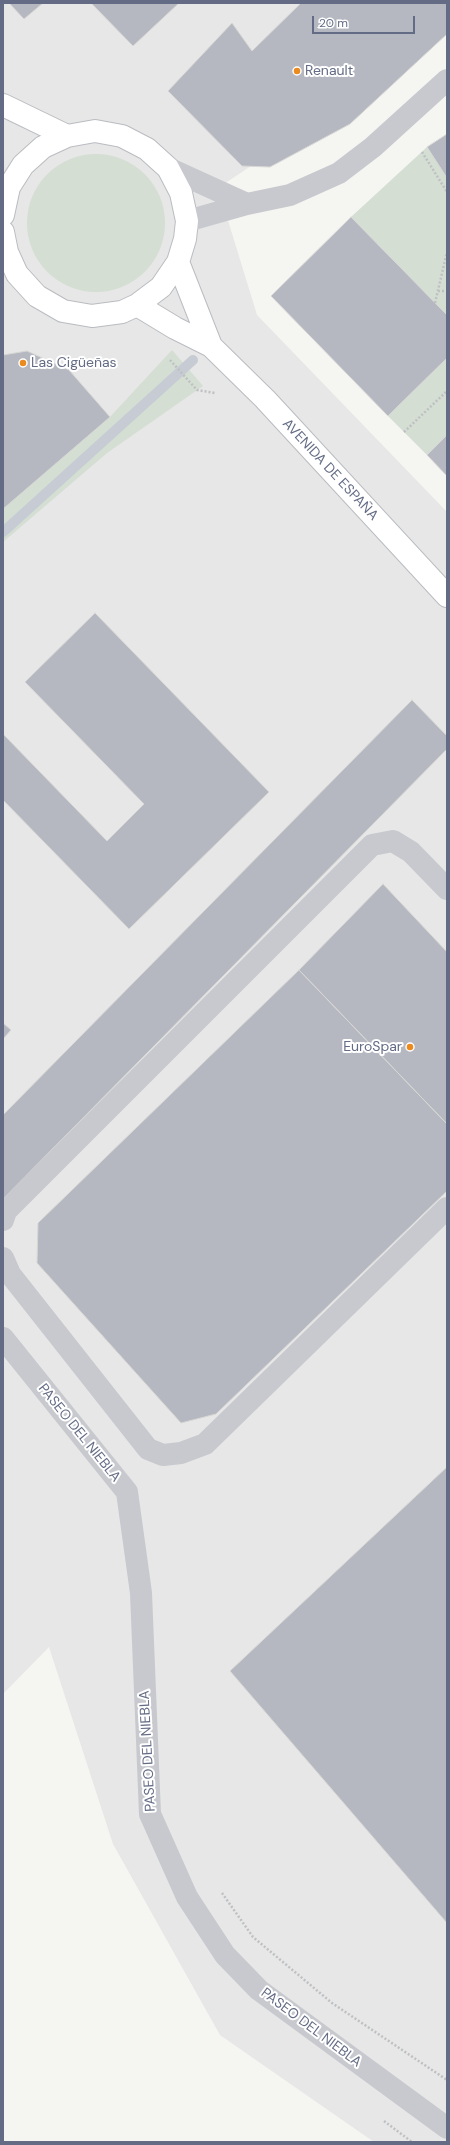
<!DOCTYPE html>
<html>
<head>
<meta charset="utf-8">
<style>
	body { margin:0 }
	#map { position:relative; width:450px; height:2145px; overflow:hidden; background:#f5f6f2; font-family:"DM Sans",sans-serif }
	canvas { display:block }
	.frame { position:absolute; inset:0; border:4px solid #646c85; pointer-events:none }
	.scale { position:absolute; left:312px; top:16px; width:103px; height:18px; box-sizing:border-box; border:2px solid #646c85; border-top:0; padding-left:5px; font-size:12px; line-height:14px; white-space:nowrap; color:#646c85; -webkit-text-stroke:3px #fff; paint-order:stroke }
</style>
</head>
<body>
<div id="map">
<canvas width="450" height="2145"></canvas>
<div class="frame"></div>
<div class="scale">20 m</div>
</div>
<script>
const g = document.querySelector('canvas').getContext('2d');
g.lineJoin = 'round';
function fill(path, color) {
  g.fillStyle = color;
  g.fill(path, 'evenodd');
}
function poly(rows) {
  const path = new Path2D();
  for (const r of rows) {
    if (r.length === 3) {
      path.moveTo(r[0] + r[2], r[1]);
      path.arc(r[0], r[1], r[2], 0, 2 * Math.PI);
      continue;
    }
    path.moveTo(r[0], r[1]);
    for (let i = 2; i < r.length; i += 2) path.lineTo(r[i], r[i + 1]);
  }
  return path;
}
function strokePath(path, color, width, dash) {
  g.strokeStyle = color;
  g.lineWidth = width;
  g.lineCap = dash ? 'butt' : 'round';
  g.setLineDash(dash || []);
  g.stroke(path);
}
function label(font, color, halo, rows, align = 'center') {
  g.font = font + ' "DM Sans",sans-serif';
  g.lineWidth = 4;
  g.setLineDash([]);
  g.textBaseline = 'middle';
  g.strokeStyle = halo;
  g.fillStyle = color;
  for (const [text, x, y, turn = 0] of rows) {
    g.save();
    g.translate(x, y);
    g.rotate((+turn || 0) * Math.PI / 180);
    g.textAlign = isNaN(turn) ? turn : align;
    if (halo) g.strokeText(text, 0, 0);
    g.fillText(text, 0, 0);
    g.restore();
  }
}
const built = poly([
	[3,3,447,3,447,35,218,188,257,315,447,512,447,2142,374,2142,220,2035,113,1844,49,1647,3,1694]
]);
const green = poly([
	[427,147,447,178,447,315,351,217],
	[96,223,69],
	[172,350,203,386,107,453,3,542,3,509,110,417],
	[447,358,447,435,427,455,388,416]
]);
const stream = poly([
	[3,532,193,360]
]);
const building = poly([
	[9,3,43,3,24,19,9,3],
	[91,3,179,3,133,46,91,3],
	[301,3,447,3,447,34,350,124,270,167,242,166,168,91,232,23,252,51,301,3],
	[447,134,447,178,427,147,447,134],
	[351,217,447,315,447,358,388,416,271,296,351,217],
	[27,351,69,370,110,417,3,509,3,355,27,351],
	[447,435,447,476,427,455,447,435],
	[95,613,269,792,129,929,3,800,3,734,107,841,144,804,25,682,95,613],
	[412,700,447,736,447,749,3,1199,3,1115,412,700],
	[383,884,447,952,447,1124,299,970,383,884],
	[299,970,447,1124,447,1191,216,1414,181,1423,37,1263,38,1223,299,970],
	[3,1023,11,1030,3,1039,3,1023],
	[447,1467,447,1923,230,1671,447,1467]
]);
const path = poly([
	[422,152,447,192],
	[438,291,447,291],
	[435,303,447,252],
	[170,360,197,390,215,393],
	[404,432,447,391],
	[222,1893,253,1937,332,2003,447,2080],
	[384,2121,412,2142]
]);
const minor = poly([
	[168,168,247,204,290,195,339,173,373,147,447,80],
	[187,221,247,204],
	[3,1220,6,1211,372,845,393,841,411,852,447,889],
	[3,1258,10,1274,148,1449,163,1455,181,1453,205,1444,447,1208],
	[3,1338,127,1492,141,1593,150,1814,187,1897,225,1955,259,1990,447,2128]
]);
const major = poly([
	[3,105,67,136],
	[3,215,9,187,23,165,43,147,67,136,95,131,122,136,147,149,168,168,181,193,187,221,185,239,178,262,161,287,137,305,122,312,92,316,63,311,37,296,17,274,7,252,3,232],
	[178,262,211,346],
	[137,305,175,328,211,346,265,399,447,596]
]);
const markers = [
	[297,71,4,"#ea8a1f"],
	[23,363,4,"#ea8a1f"],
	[410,1047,4,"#ea8a1f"]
];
const poiNames = [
	["Renault",305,71],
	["Las Cigüeñas",31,363],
	["EuroSpar",402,1047,"right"]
];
const streetNames = [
	["AVENIDA DE ESPAÑA",330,470,47],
	["PASEO DEL NIEBLA",79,1433,51],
	["PASEO DEL NIEBLA",148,1751,-93],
	["PASEO DEL NIEBLA",311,2028,37]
];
fill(built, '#e6e7e6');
fill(green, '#d4ded3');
strokePath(stream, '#c7ccd4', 10);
fill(building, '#b5b8c0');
strokePath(building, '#d7d7d5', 1);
strokePath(major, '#babcc1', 24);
strokePath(path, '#bfc0c3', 2.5, [2, 2]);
strokePath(minor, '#c8c9ce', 22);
strokePath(major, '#fff', 22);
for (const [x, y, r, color] of markers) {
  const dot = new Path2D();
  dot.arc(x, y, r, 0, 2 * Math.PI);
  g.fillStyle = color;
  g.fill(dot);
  strokePath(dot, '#fff', 1.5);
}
label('14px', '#646c85', '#fff', poiNames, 'left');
label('14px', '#646c85', '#fff', streetNames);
</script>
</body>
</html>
